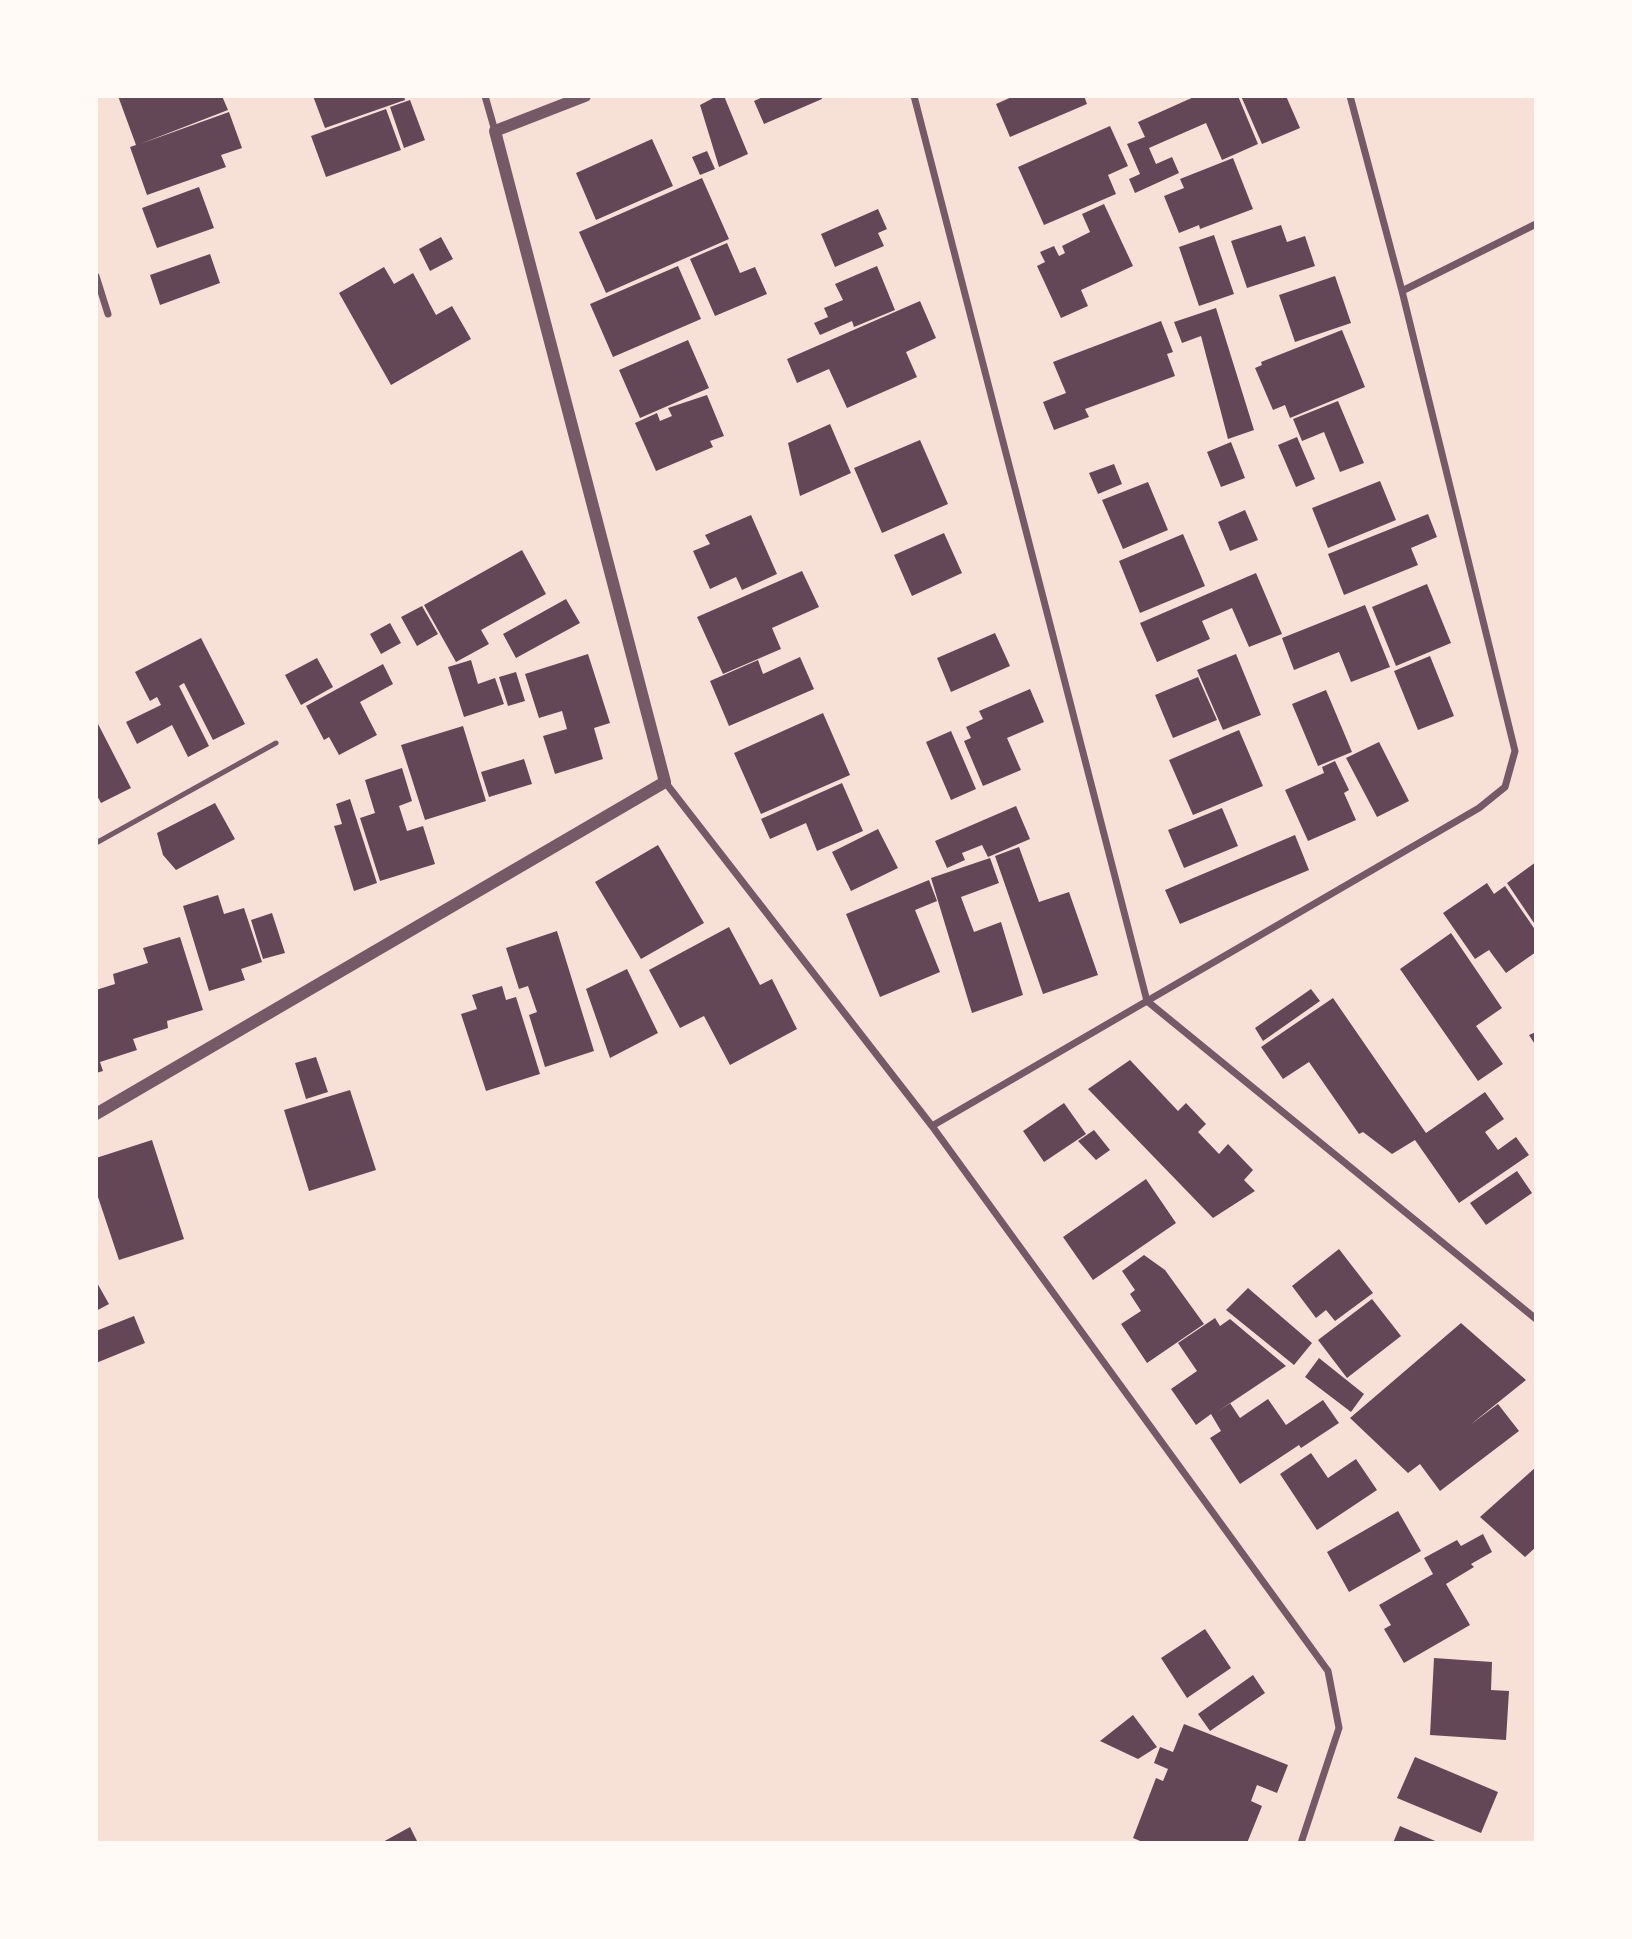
<!DOCTYPE html>
<html>
<head>
<meta charset="utf-8">
<style>
	body { margin:0 }
	#map { position:relative; width:1632px; height:1939px; overflow:hidden; background:#f7e1d7; font-family:Signika,sans-serif }
	canvas { display:block }
	.frame { position:absolute; inset:0; border:98px solid #fffaf5; pointer-events:none }
</style>
</head>
<body>
<div id="map">
<canvas width="1632" height="1939"></canvas>
<div class="frame"></div>
</div>
<script>
const g = document.querySelector('canvas').getContext('2d');
g.lineJoin = 'round';
function fill(path, color) {
  g.fillStyle = color;
  g.fill(path, 'evenodd');
}
function poly(rows) {
  const path = new Path2D();
  for (const r of rows) {
    path.moveTo(r[0], r[1]);
    for (let i = 2; i < r.length; i += 2) path.lineTo(r[i], r[i + 1]);
  }
  return path;
}
function strokePath(path, color, width, dash) {
  g.strokeStyle = color;
  g.lineWidth = width;
  g.lineCap = dash ? 'butt' : 'round';
  g.setLineDash(dash || []);
  g.stroke(path);
}
const building = poly([
	[118,96,222,96,228,110,140,144,229,112,242,148,221,155,226,167,147,195,130,147,136,145],
	[313,96,404,96,405,100,325,128],
	[717,96,724,96,748,154,719,167,700,105],
	[765,96,821,96,822,99,764,124,754,101],
	[1014,96,1084,96,1087,104,1010,137,996,104],
	[1196,96,1238,96,1258,144,1222,160,1206,123,1149,148,1156,164,1172,157,1179,173,1135,193,1129,179,1140,174,1127,144,1145,137,1138,122],
	[1241,96,1286,96,1300,128,1262,144],
	[410,100,425,140,404,148,390,107],
	[386,109,401,150,326,177,311,136],
	[1110,126,1128,166,1108,175,1116,194,1044,225,1018,167],
	[652,139,673,186,596,220,576,173],
	[707,151,715,169,700,175,692,157],
	[1233,158,1253,209,1200,229,1199,225,1179,233,1164,196,1184,188,1180,179],
	[702,178,729,239,606,293,579,232],
	[199,187,214,228,157,248,142,208],
	[1104,204,1133,266,1081,290,1088,306,1061,318,1037,266,1045,262,1040,252,1054,246,1059,256,1065,253,1062,246,1090,232,1082,214],
	[878,209,887,229,878,233,884,246,835,267,821,234],
	[1281,225,1287,242,1305,236,1315,266,1247,288,1231,241],
	[1214,235,1234,294,1199,306,1179,247],
	[441,237,453,259,430,271,419,249],
	[727,243,740,273,755,267,767,294,715,316,690,259],
	[210,254,220,283,160,305,150,275],
	[678,266,701,319,613,357,590,304],
	[877,266,895,310,854,327,852,321,820,335,814,323,828,317,824,308,843,300,835,284],
	[384,267,394,284,413,273,436,315,452,306,471,339,391,385,339,293],
	[1335,276,1351,323,1295,342,1279,295],
	[920,301,936,338,906,352,917,377,847,408,829,369,797,383,787,359],
	[1216,308,1254,430,1228,439,1201,336,1182,343,1174,322],
	[1161,321,1173,352,1167,354,1175,376,1085,409,1089,417,1054,430,1043,402,1066,393,1053,362],
	[1342,330,1365,387,1290,418,1285,405,1273,410,1255,368,1262,365,1261,362],
	[688,340,709,388,640,418,619,370],
	[707,395,724,436,710,441,713,447,656,471,635,423,657,413,660,421,672,416,668,408],
	[1338,401,1364,463,1340,472,1324,432,1302,441,1293,419],
	[830,424,851,473,800,496,788,443],
	[1297,437,1315,479,1296,487,1278,445],
	[920,440,948,504,882,533,854,468],
	[1231,442,1245,478,1221,487,1207,452],
	[1114,464,1122,484,1098,494,1089,473],
	[1380,481,1396,520,1328,548,1312,508],
	[1148,482,1168,530,1123,549,1102,500],
	[1245,510,1258,540,1230,551,1218,522],
	[1428,514,1437,537,1411,548,1418,565,1344,595,1328,554],
	[751,515,777,574,742,590,736,577,710,589,693,551,710,544,705,535],
	[944,533,962,573,912,596,894,555],
	[1183,534,1205,586,1140,613,1119,561],
	[522,550,546,594,481,630,489,644,456,662,424,605],
	[802,571,819,607,772,628,781,649,723,674,697,617],
	[1256,573,1282,634,1249,647,1232,608,1202,621,1210,639,1157,662,1140,623],
	[1427,584,1451,643,1396,666,1372,607],
	[566,599,580,623,516,658,503,634],
	[1365,605,1390,667,1351,682,1339,652,1294,670,1282,638],
	[422,606,438,634,417,646,401,617],
	[390,623,401,643,381,654,370,634],
	[995,633,1010,666,951,692,937,658],
	[201,638,245,724,213,740,184,683,179,686,209,746,188,757,172,725,137,744,126,722,161,705,157,697,150,701,135,672],
	[588,654,610,723,594,728,603,759,555,774,543,736,567,729,562,711,539,718,525,674],
	[1236,654,1261,715,1223,730,1197,670],
	[1430,656,1454,716,1418,730,1394,671],
	[800,657,814,689,729,726,710,681,758,660,763,674],
	[317,658,333,687,301,705,285,675],
	[471,660,478,684,495,678,504,704,464,717,448,667],
	[383,664,393,684,360,702,377,735,339,755,329,737,324,740,306,706],
	[516,672,525,701,508,706,499,677],
	[1198,677,1217,720,1173,738,1155,695],
	[1030,689,1044,722,1007,738,1021,770,983,786,964,741,971,738,966,727,983,719,979,711],
	[1326,690,1352,752,1318,766,1292,704],
	[823,713,850,775,761,814,734,753],
	[96,720,131,788,101,803,96,794],
	[463,726,486,801,425,820,401,745],
	[1239,730,1263,786,1193,815,1169,760],
	[951,731,976,789,951,800,926,742],
	[1379,742,1409,801,1377,817,1346,758],
	[524,759,532,784,489,797,481,772],
	[1335,761,1349,790,1344,793,1356,820,1308,841,1285,790,1324,773,1322,767],
	[402,768,412,801,399,806,407,831,423,826,435,864,380,881,360,818,375,813,365,780],
	[842,783,863,831,817,851,806,823,770,839,761,819],
	[350,799,377,883,354,891,334,826,342,824,336,804],
	[215,803,235,839,176,870,163,855,157,833],
	[1016,806,1030,839,988,857,982,845,962,853,965,860,947,868,935,841],
	[1222,808,1238,846,1184,868,1168,830],
	[878,829,898,868,851,891,832,852],
	[1295,835,1309,870,1180,924,1165,890],
	[658,845,704,923,641,959,595,882],
	[1019,847,1039,902,1069,892,1098,975,1043,994,995,856],
	[990,858,999,883,961,897,974,932,1001,922,1023,995,972,1013,931,878],
	[1536,862,1536,926,1507,883],
	[929,880,937,901,915,910,940,972,880,997,846,914],
	[1487,883,1494,894,1505,886,1536,931,1536,952,1506,973,1489,950,1475,959,1443,913],
	[218,895,224,914,244,908,262,962,241,969,245,980,209,991,183,906],
	[272,913,285,953,263,959,251,920],
	[729,927,760,985,772,979,797,1029,730,1065,704,1016,680,1028,649,970],
	[557,931,594,1051,545,1067,529,1015,537,1012,528,986,519,989,506,948],
	[1451,933,1502,1008,1476,1026,1503,1064,1478,1081,1400,969],
	[180,937,203,1010,167,1021,168,1028,133,1039,137,1050,100,1062,103,1071,96,1073,96,990,115,984,113,974,148,963,143,948],
	[627,969,658,1033,610,1058,586,989],
	[502,986,506,1000,516,997,540,1074,486,1091,461,1014,477,1009,472,995],
	[1311,989,1320,1001,1263,1041,1255,1028],
	[1333,998,1426,1133,1485,1092,1504,1119,1485,1132,1498,1150,1516,1137,1529,1155,1459,1203,1415,1140,1392,1154,1363,1132,1359,1134,1309,1062,1283,1079,1261,1047],
	[1536,1032,1536,1046,1529,1035],
	[316,1057,328,1092,306,1099,295,1063],
	[1130,1060,1178,1111,1186,1103,1206,1124,1198,1132,1219,1154,1228,1144,1253,1170,1244,1180,1255,1191,1213,1218,1088,1089],
	[350,1090,376,1170,309,1191,284,1110],
	[1064,1103,1086,1134,1044,1162,1023,1131],
	[1094,1130,1110,1150,1096,1160,1078,1141],
	[152,1140,184,1239,119,1260,96,1191,96,1158],
	[1517,1171,1532,1193,1486,1225,1470,1203],
	[1146,1179,1176,1223,1093,1280,1063,1237],
	[1339,1249,1373,1293,1335,1321,1326,1310,1316,1318,1292,1286],
	[1144,1255,1165,1270,1204,1324,1147,1363,1121,1324,1141,1311,1130,1294,1135,1290,1122,1271],
	[96,1281,109,1304,96,1311],
	[1248,1288,1312,1343,1294,1365,1226,1310],
	[1372,1299,1401,1336,1347,1378,1318,1340],
	[134,1316,145,1343,96,1363,96,1331],
	[1215,1318,1220,1326,1230,1319,1286,1366,1217,1412,1230,1403,1240,1418,1268,1399,1286,1425,1323,1400,1339,1423,1301,1448,1299,1445,1240,1484,1210,1438,1221,1431,1211,1414,1196,1425,1171,1389,1197,1371,1178,1343],
	[1461,1323,1526,1380,1470,1425,1498,1404,1519,1431,1440,1491,1420,1464,1408,1473,1350,1418],
	[1319,1358,1364,1394,1351,1412,1305,1377],
	[1311,1453,1328,1478,1356,1459,1377,1490,1317,1530,1280,1474],
	[1536,1467,1536,1547,1525,1557,1480,1517],
	[1398,1511,1421,1551,1349,1592,1327,1552],
	[1483,1534,1492,1552,1471,1564,1474,1567,1446,1584,1470,1625,1404,1663,1384,1629,1391,1625,1379,1605,1433,1574,1424,1558,1457,1540,1461,1546],
	[1205,1629,1231,1668,1187,1698,1161,1658],
	[1434,1658,1492,1662,1491,1690,1509,1691,1506,1740,1430,1735],
	[1253,1675,1265,1693,1210,1731,1198,1714],
	[1133,1715,1157,1747,1138,1759,1100,1741],
	[1184,1724,1288,1765,1277,1793,1257,1785,1251,1801,1262,1806,1247,1843,1145,1843,1133,1838,1156,1778,1163,1781,1168,1769,1154,1763,1160,1747,1173,1752],
	[1415,1757,1498,1792,1481,1833,1397,1798],
	[1400,1826,1440,1843,1393,1843],
	[410,1827,418,1843,381,1843]
]);
const service = poly([
	[96,843,276,743]
]);
const minor = poly([
	[485,96,495,131],
	[914,96,1147,1001,1536,1319],
	[96,276,108,314],
	[1402,291,1536,224],
	[665,782,932,1126,1328,1671,1339,1728,1301,1843],
	[932,1126,1479,808,1505,787,1515,751,1402,291,1350,96]
]);
const tertiary = poly([
	[96,1114,665,782,495,131,585,96]
]);
fill(building, '#644757');
strokePath(service, '#755966', 5);
strokePath(minor, '#755966', 7);
strokePath(tertiary, '#755966', 12);
</script>
</body>
</html>
